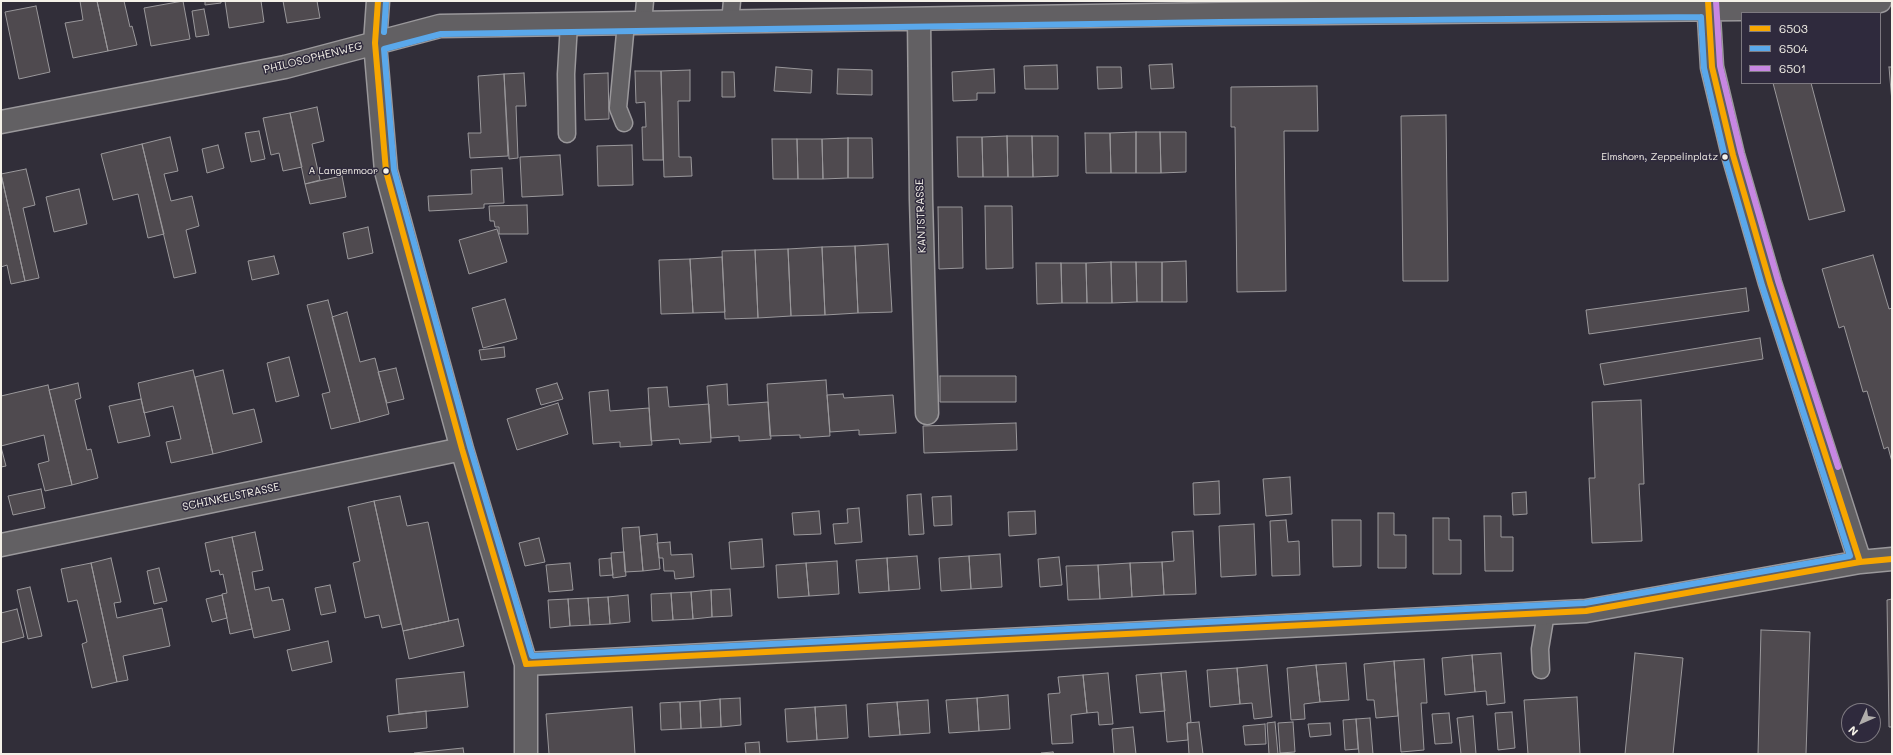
<!DOCTYPE html>
<html>
<head>
<meta charset="utf-8">
<style>
	body { margin:0 }
	#map { position:relative; width:1893px; height:755px; overflow:hidden; background:#312e39; font-family:Mali,sans-serif }
	canvas { display:block }
	.frame { position:absolute; inset:0; border:2px solid #f4f1e8; pointer-events:none }
	.legend { position:absolute; left:1741px; top:12px; width:140px; height:72px; box-sizing:border-box; background:#2f2a3d; border:1px solid #7e7a81; margin:0; padding:5px 7px; list-style:none; font-size:12px; color:#f4f1e8 }
	.legend li { display:flex; align-items:center; gap:8px; height:20px }
	.legend b { width:20px; border:1px solid #7e7a81 }
	.north { position:absolute; left:1841px; top:703px; width:40px; height:40px; box-sizing:border-box; background:#2f2a3d; border:1px solid #7e7a81; border-radius:50%; rotate:225deg; font-size:11px; font-weight:700; line-height:16px; text-align:center; color:#f4f1e8 }
	.north::after { content:''; display:block; margin:auto; width:14px; height:18px; background:#b0adab; clip-path:polygon(50% 0,100% 100%,50% 72%,0 100%) }
</style>
</head>
<body>
<div id="map">
<canvas width="1893" height="755"></canvas>
<div class="frame"></div>
<ul class="legend">
<li><b style="height:5px;background:#f7a600"></b>6503</li>
<li><b style="height:5px;background:#5aa8eb"></b>6504</li>
<li><b style="height:5px;background:#c787e3"></b>6501</li>
</ul>
<div class="north">N</div>
</div>
<script>
const g = document.querySelector('canvas').getContext('2d');
g.lineJoin = 'round';
function fill(path, color) {
  g.fillStyle = color;
  g.fill(path, 'evenodd');
}
function poly(rows) {
  const path = new Path2D();
  for (const r of rows) {
    path.moveTo(r[0], r[1]);
    for (let i = 2; i < r.length; i += 2) path.lineTo(r[i], r[i + 1]);
  }
  return path;
}
function strokePath(path, color, width, dash) {
  g.strokeStyle = color;
  g.lineWidth = width;
  g.lineCap = dash ? 'butt' : 'round';
  g.setLineDash(dash || []);
  g.stroke(path);
}
function label(font, color, halo, rows, align = 'center') {
  g.font = font + ' Mali,sans-serif';
  g.lineWidth = 3;
  g.setLineDash([]);
  g.textBaseline = 'middle';
  g.strokeStyle = halo;
  g.fillStyle = color;
  for (const [text, x, y, turn = 0] of rows) {
    g.save();
    g.translate(x, y);
    g.rotate((+turn || 0) * Math.PI / 180);
    g.textAlign = isNaN(turn) ? turn : align;
    if (halo) g.strokeText(text, 0, 0);
    g.fillText(text, 0, 0);
    g.restore();
  }
}
const building = poly([
	[80,1,97,1,108,51,73,58,65,23,83,20,80,1],
	[97,1,124,1,130,27,132,26,137,45,108,51,97,1],
	[183,1,190,39,151,46,144,8,183,1],
	[205,1,221,1,221,3,205,5,205,1],
	[225,1,261,1,264,22,229,28,225,1],
	[283,1,317,1,320,18,287,23,283,1],
	[36,6,50,72,19,79,5,12,36,6],
	[204,9,209,35,196,37,192,11,204,9],
	[1172,64,1174,88,1151,89,1149,65,1172,64],
	[1057,65,1058,89,1025,89,1024,66,1057,65],
	[776,67,812,70,811,93,774,91,776,67],
	[1097,67,1121,67,1122,88,1098,89,1097,67],
	[1889,67,1892,67,1892,102,1889,67],
	[838,69,872,70,872,95,837,94,838,69],
	[994,69,995,93,977,93,977,100,953,101,952,72,994,69],
	[690,70,690,101,678,101,679,157,691,157,692,176,664,177,661,71,690,70],
	[635,71,661,71,663,160,643,160,642,127,646,127,645,102,636,103,635,71],
	[722,72,734,72,735,97,722,97,722,72],
	[524,73,526,106,516,106,518,158,509,159,504,74,524,73],
	[608,73,609,119,585,120,584,74,608,73],
	[504,74,508,156,470,158,468,133,481,133,478,76,504,74],
	[1773,83,1811,83,1845,211,1809,220,1773,83],
	[1317,86,1318,131,1284,131,1286,291,1237,292,1235,127,1231,127,1231,87,1317,86],
	[317,107,324,141,312,144,320,180,305,184,290,113,317,107],
	[290,113,302,167,283,171,279,153,271,155,263,118,290,113],
	[1446,115,1448,281,1403,281,1401,116,1446,115],
	[259,131,265,159,251,162,245,133,259,131],
	[1136,132,1136,173,1111,173,1110,133,1136,132],
	[1136,132,1160,132,1161,173,1136,173,1136,132],
	[1160,132,1186,132,1186,172,1161,173,1160,132],
	[1085,133,1110,133,1111,173,1086,173,1085,133],
	[1007,136,1032,136,1033,177,1008,177,1007,136],
	[1007,136,1008,177,983,177,982,137,1007,136],
	[1032,136,1058,136,1058,176,1033,177,1032,136],
	[170,137,178,171,164,174,171,201,192,196,199,226,186,230,196,273,174,278,142,144,170,137],
	[957,137,982,137,983,177,958,177,957,137],
	[848,138,872,138,873,178,848,178,848,138],
	[848,138,848,178,823,179,822,139,848,138],
	[772,139,797,139,798,179,773,179,772,139],
	[797,139,822,139,823,179,798,179,797,139],
	[142,144,164,234,148,238,138,194,113,200,101,154,142,144],
	[218,145,224,168,207,173,202,149,218,145],
	[632,145,633,185,598,186,597,146,632,145],
	[560,155,563,195,522,197,520,157,560,155],
	[502,168,504,203,484,204,484,208,429,211,428,196,472,194,471,170,502,168],
	[26,169,35,205,23,208,39,278,25,281,1,174,26,169],
	[1,174,25,281,11,284,7,265,1,267,1,174],
	[342,176,346,197,310,204,305,184,342,176],
	[79,189,87,224,54,232,46,197,79,189],
	[527,205,528,234,499,234,499,227,495,227,494,221,490,221,489,206,527,205],
	[985,206,1012,206,1013,268,986,269,985,206],
	[938,207,962,207,963,268,939,269,938,207],
	[368,227,373,253,348,259,343,233,368,227],
	[497,229,507,262,469,274,459,240,497,229],
	[888,244,892,312,858,313,855,246,888,244],
	[855,246,858,313,825,315,822,247,855,246],
	[822,247,825,315,791,316,788,249,822,247],
	[788,249,791,316,758,318,755,250,788,249],
	[755,250,758,318,725,319,722,251,755,250],
	[1873,255,1889,309,1892,308,1892,462,1888,447,1884,449,1867,391,1863,392,1844,326,1839,328,1822,269,1873,255],
	[274,256,279,274,252,280,248,261,274,256],
	[722,257,725,312,693,313,690,259,722,257],
	[690,259,693,313,661,314,659,260,690,259],
	[1186,261,1187,302,1162,302,1162,262,1186,261],
	[1111,262,1112,303,1087,303,1086,263,1111,262],
	[1111,262,1136,262,1137,302,1112,303,1111,262],
	[1136,262,1162,262,1162,302,1137,302,1136,262],
	[1036,263,1061,263,1062,303,1037,304,1036,263],
	[1061,263,1086,263,1087,303,1062,303,1061,263],
	[1746,288,1749,311,1589,334,1586,310,1746,288],
	[505,299,517,339,483,348,472,308,505,299],
	[328,300,360,422,331,429,322,394,330,392,307,305,328,300],
	[347,312,360,362,375,358,389,414,360,422,332,317,347,312],
	[1760,338,1763,359,1604,385,1600,364,1760,338],
	[504,347,505,357,481,360,479,350,504,347],
	[289,357,299,396,276,402,267,363,289,357],
	[396,368,404,399,387,403,378,372,396,368],
	[193,370,213,454,171,463,166,442,181,439,173,406,144,413,138,383,193,370],
	[223,370,233,414,254,409,262,442,213,454,195,377,223,370],
	[940,376,1016,376,1016,402,940,402,940,376],
	[826,380,830,436,800,438,800,435,770,436,767,384,826,380],
	[78,383,81,398,75,400,87,450,91,449,98,478,72,485,49,390,78,383],
	[557,383,563,399,541,405,536,389,557,383],
	[727,384,728,405,768,402,771,439,739,441,739,436,711,438,707,386,727,384],
	[48,385,72,485,45,491,38,464,49,461,44,435,1,446,1,396,48,385],
	[667,387,669,407,709,404,711,442,680,444,679,439,651,441,648,388,667,387],
	[608,390,610,411,649,408,652,445,620,447,620,442,593,444,589,392,608,390],
	[843,394,844,398,893,395,896,433,859,435,859,430,830,432,827,395,843,394],
	[141,399,150,436,118,443,109,406,141,399],
	[1641,400,1644,484,1639,484,1642,541,1592,543,1589,478,1595,478,1592,402,1641,400],
	[558,403,568,434,517,450,507,419,558,403],
	[1016,423,1017,450,924,453,923,426,1016,423],
	[1,447,6,466,1,467,1,447],
	[1290,477,1292,514,1266,516,1263,479,1290,477],
	[1219,481,1220,514,1194,515,1193,483,1219,481],
	[41,489,45,508,13,515,8,496,41,489],
	[1526,492,1527,514,1513,515,1512,493,1526,492],
	[921,494,924,534,909,535,907,495,921,494],
	[400,496,407,526,428,522,449,621,403,631,374,501,400,496],
	[951,496,952,525,934,526,932,497,951,496],
	[374,501,401,624,382,628,379,615,365,618,353,563,360,561,348,507,374,501],
	[859,508,862,542,835,544,833,524,848,523,847,509,859,508],
	[819,511,821,534,794,535,792,513,819,511],
	[1035,511,1036,534,1009,536,1008,512,1035,511],
	[1378,513,1394,513,1394,535,1406,535,1406,568,1378,568,1378,513],
	[1484,516,1501,516,1501,537,1513,537,1513,571,1485,571,1484,516],
	[1433,518,1449,518,1449,540,1461,540,1461,574,1433,574,1433,518],
	[1286,520,1288,542,1299,541,1300,575,1272,576,1270,521,1286,520],
	[1332,520,1361,520,1361,566,1333,567,1332,520],
	[1254,524,1256,575,1221,577,1219,526,1254,524],
	[639,527,643,571,625,572,622,528,639,527],
	[1193,531,1196,594,1164,595,1162,562,1174,561,1172,532,1193,531],
	[255,532,263,570,252,572,255,590,269,587,272,601,283,599,290,630,254,638,232,537,255,532],
	[657,534,660,569,643,571,640,536,657,534],
	[232,537,252,629,230,634,222,594,227,593,223,574,220,575,219,570,211,572,205,543,232,537],
	[539,538,545,562,525,566,519,543,539,538],
	[762,539,764,567,731,569,729,542,762,539],
	[670,542,671,555,692,554,694,577,675,579,674,571,664,571,663,558,659,558,657,543,670,542],
	[624,552,626,576,613,578,611,553,624,552],
	[1000,554,1002,587,971,589,969,556,1000,554],
	[917,556,920,589,889,591,887,558,917,556],
	[969,556,971,589,941,591,939,558,969,556],
	[1059,557,1062,585,1040,587,1038,559,1059,557],
	[111,558,121,602,114,603,117,618,162,608,170,646,123,656,128,680,117,682,91,563,111,558],
	[611,558,613,575,600,576,599,559,611,558],
	[887,558,889,591,859,593,856,560,887,558],
	[837,561,839,594,809,596,806,563,837,561],
	[1162,562,1164,595,1132,597,1130,563,1162,562],
	[91,563,117,682,92,688,82,644,87,642,77,600,68,602,61,569,91,563],
	[570,563,573,590,549,592,546,565,570,563],
	[806,563,809,596,778,598,776,565,806,563],
	[1130,563,1132,597,1100,599,1098,565,1130,563],
	[1098,565,1100,599,1068,600,1066,566,1098,565],
	[159,568,167,601,154,604,147,571,159,568],
	[330,585,336,612,321,615,315,588,330,585],
	[30,587,42,636,28,639,17,590,30,587],
	[730,589,732,616,712,617,711,590,730,589],
	[711,590,712,617,693,619,691,592,711,590],
	[691,592,693,619,673,620,671,593,691,592],
	[671,593,673,620,652,621,651,594,671,593],
	[222,595,227,618,212,622,206,599,222,595],
	[628,595,630,622,610,624,608,597,628,595],
	[608,597,610,624,590,625,588,598,608,597],
	[588,598,590,625,570,626,568,599,588,598],
	[568,599,570,626,550,628,548,600,568,599],
	[1892,599,1892,727,1889,727,1887,600,1892,599],
	[17,609,24,637,1,643,1,613,17,609],
	[458,619,464,646,409,659,403,631,458,619],
	[1761,630,1810,632,1806,754,1758,754,1761,630],
	[328,641,332,662,292,671,287,650,328,641],
	[1501,653,1505,703,1487,705,1486,691,1475,692,1472,655,1501,653],
	[1635,653,1683,658,1673,754,1625,754,1635,653],
	[1472,655,1475,692,1445,695,1442,658,1472,655],
	[1424,659,1427,703,1421,703,1424,750,1401,752,1394,661,1424,659],
	[1394,661,1398,716,1376,718,1374,700,1367,700,1364,664,1394,661],
	[1346,663,1349,700,1320,702,1316,665,1346,663],
	[1267,665,1272,717,1254,719,1252,703,1240,704,1237,668,1267,665],
	[1316,665,1320,702,1304,704,1305,719,1291,720,1287,668,1316,665],
	[1237,668,1240,704,1210,707,1207,670,1237,668],
	[1186,671,1191,722,1187,723,1188,740,1167,742,1161,673,1186,671],
	[464,672,468,707,399,714,396,679,464,672],
	[1108,673,1113,724,1099,725,1098,712,1087,713,1083,675,1108,673],
	[1161,673,1165,711,1140,713,1136,675,1161,673],
	[1083,675,1087,713,1071,715,1073,743,1052,744,1048,694,1060,693,1058,677,1083,675],
	[1008,695,1010,729,979,731,977,698,1008,695],
	[1577,697,1580,754,1528,754,1524,700,1577,697],
	[740,698,741,725,721,727,720,699,740,698],
	[977,698,979,731,949,733,946,700,977,698],
	[720,699,721,727,701,728,700,701,720,699],
	[928,700,930,733,900,735,897,702,928,700],
	[700,701,701,728,681,729,680,702,700,701],
	[678,702,680,702,681,729,661,730,660,703,678,702],
	[897,702,900,735,869,737,867,704,897,702],
	[846,705,848,738,817,740,815,707,846,705],
	[632,707,635,754,549,754,546,714,632,707],
	[815,707,817,740,787,742,785,709,815,707],
	[426,711,427,728,389,732,387,716,426,711],
	[1512,712,1515,748,1498,750,1495,713,1512,712],
	[1449,713,1452,743,1435,744,1432,714,1449,713],
	[1473,716,1476,754,1461,754,1457,718,1473,716],
	[1370,718,1373,754,1359,754,1356,719,1370,718],
	[1356,719,1358,749,1345,750,1343,720,1356,719],
	[1199,722,1203,754,1189,754,1187,723,1199,722],
	[1275,722,1278,754,1269,754,1267,723,1275,722],
	[1293,722,1295,752,1280,753,1278,723,1293,722],
	[1330,723,1331,735,1310,737,1308,724,1330,723],
	[1265,724,1266,744,1245,745,1243,726,1265,724],
	[1133,727,1136,754,1114,754,1112,729,1133,727],
	[759,742,760,754,746,754,745,743,759,742],
	[463,748,464,754,415,754,414,753,463,748],
	[1053,752,1054,754,1041,754,1041,753,1053,752]
]);
const service = poly([
	[730,22,732,1],
	[643,23,645,1],
	[624,123,618,108,626,23],
	[567,134,566,74,569,24],
	[1541,670,1540,649,1546,613]
]);
const minor = poly([
	[378,1,375,43,386,171,462,449,526,664,526,754],
	[1708,1,1712,67,1733,155,1770,283,1860,562],
	[919,19,921,199,927,413],
	[1,122,285,67,440,26,1220,14,1740,9,1880,1],
	[1,545,462,449],
	[526,664,1586,611,1860,562,1892,559]
]);
const bus1 = poly([
	[378,1,375,43,386,171,462,449,526,664],
	[1708,1,1712,67,1733,155,1770,283,1860,562],
	[526,664,1586,611,1860,562,1892,559]
]);
const bus2 = poly([
	[1701,17,1704,68,1725,157,1762,285,1850,556,1585,603,532,656,470,447,394,170,384,49,441,34,1220,22,1701,17],
	[384,32,386,2]
]);
const bus3 = poly([
	[1716,1,1720,66,1741,153,1778,281,1838,467]
]);
const markers = [
	[1725,157,3.5,"#f4f1e8"],
	[386,171,3.5,"#f4f1e8"]
];
const busNames = [
	["Elmshorn, Zeppelinplatz",1718,157],
	["A Langenmoor",378,171]
];
const streetNames = [
	["PHILOSOPHENWEG",313,58,-14],
	["KANTSTRASSE",921,216,-92],
	["SCHINKELSTRASSE",231,497,-12]
];
fill(building, '#4f4a4f');
strokePath(building, '#9a989b', 1);
strokePath(service, '#9a989b', 19);
strokePath(minor, '#9a989b', 25);
strokePath(service, '#626063', 16);
strokePath(minor, '#626063', 22);
strokePath(bus1, '#f7a600', 6);
strokePath(bus2, '#5aa8eb', 6);
strokePath(bus3, '#c787e3', 6);
for (const [x, y, r, color] of markers) {
  const dot = new Path2D();
  dot.arc(x, y, r, 0, 2 * Math.PI);
  g.fillStyle = color;
  g.fill(dot);
  strokePath(dot, '#2f2a3d', 1.5);
}
label('10px', '#f4f1e8', '#2f2a3d', busNames, 'right');
label('11px', '#f4f1e8', '#2f2a3d', streetNames);
</script>
</body>
</html>
